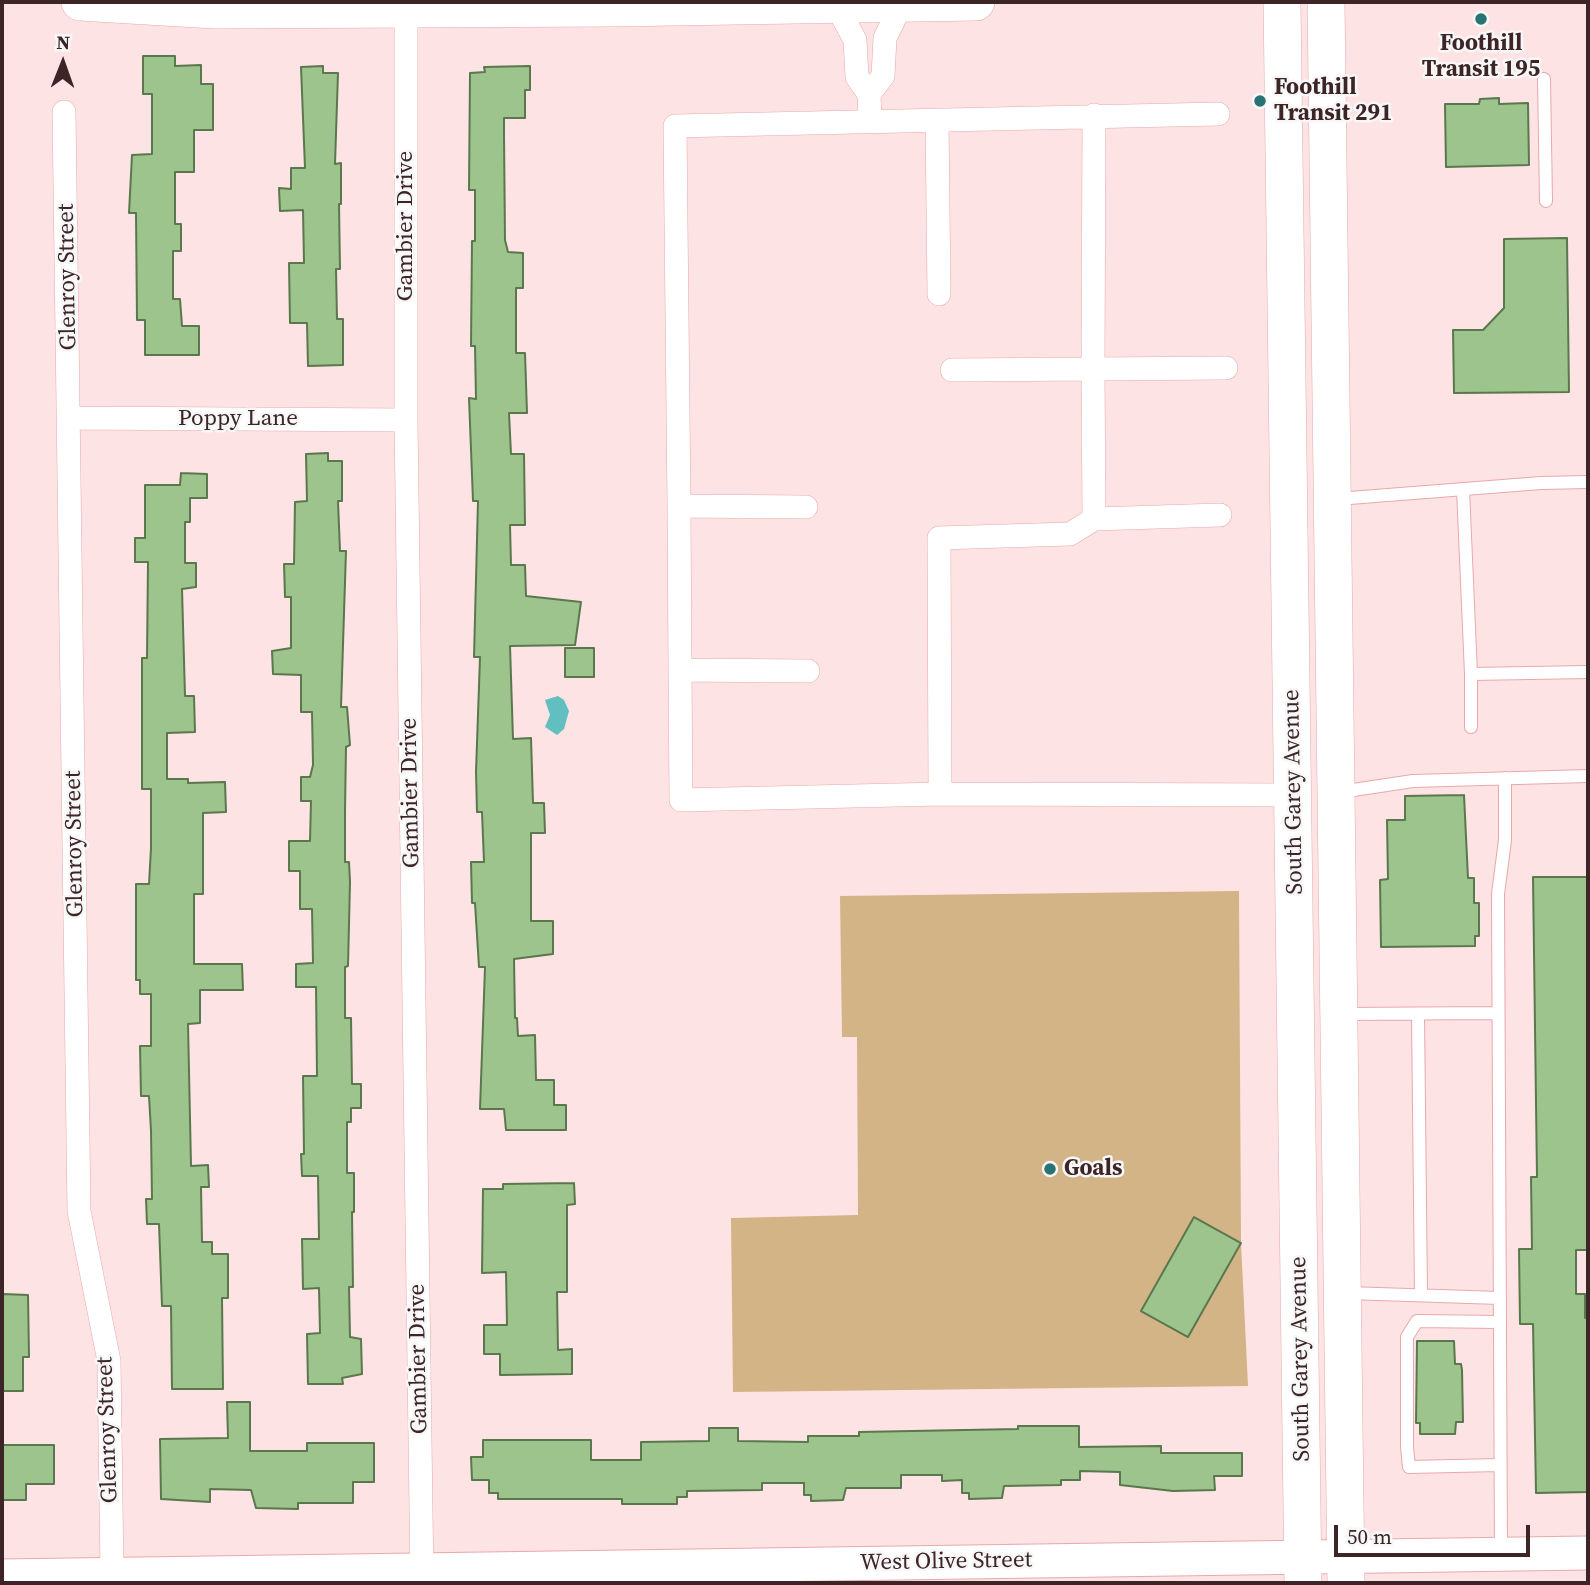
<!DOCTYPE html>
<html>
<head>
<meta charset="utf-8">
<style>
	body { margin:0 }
	#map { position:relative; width:1590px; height:1585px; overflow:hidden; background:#fde3e3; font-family:"Source Serif 4",serif }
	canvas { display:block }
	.frame { position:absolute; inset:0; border:4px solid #3d2527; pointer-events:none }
	.north { position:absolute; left:28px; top:28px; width:70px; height:70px; -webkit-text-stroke:5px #f7f7f7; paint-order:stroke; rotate:1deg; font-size:19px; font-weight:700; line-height:28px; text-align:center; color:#3d2527 }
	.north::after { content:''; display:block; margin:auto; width:24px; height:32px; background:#3d2527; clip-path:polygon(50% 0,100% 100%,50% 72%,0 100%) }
	.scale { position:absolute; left:1334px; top:1525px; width:196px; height:32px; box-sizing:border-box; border:4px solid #3d2527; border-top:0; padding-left:9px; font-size:21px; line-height:24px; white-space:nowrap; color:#3d2527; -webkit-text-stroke:5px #f7f7f7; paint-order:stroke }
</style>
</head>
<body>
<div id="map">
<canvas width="1590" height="1585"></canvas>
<div class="frame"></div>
<div class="north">N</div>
<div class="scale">50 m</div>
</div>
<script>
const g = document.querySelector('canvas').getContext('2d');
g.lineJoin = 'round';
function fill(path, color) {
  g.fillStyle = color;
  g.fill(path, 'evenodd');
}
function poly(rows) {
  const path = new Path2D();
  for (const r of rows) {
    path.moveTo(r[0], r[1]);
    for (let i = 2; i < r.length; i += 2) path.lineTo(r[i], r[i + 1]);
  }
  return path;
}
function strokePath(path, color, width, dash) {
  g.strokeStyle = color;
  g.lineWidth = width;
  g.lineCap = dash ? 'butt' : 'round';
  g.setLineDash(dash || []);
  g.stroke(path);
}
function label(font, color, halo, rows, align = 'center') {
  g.font = font + ' "Source Serif 4",serif';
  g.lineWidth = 5;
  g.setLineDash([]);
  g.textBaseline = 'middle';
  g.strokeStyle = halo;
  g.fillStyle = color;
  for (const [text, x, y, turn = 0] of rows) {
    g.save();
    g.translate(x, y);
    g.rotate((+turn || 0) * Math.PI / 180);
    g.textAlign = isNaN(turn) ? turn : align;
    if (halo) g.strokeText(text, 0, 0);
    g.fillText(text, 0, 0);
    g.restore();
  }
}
const green = poly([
	[1239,891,1241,1243,1248,1386,733,1392,731,1218,858,1215,857,1037,842,1037,840,896]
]);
const water = poly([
	[558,696,564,700,569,711,564,729,557,735,545,727,550,715,545,700]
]);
const building = poly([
	[143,56,175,56,175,66,201,65,201,84,213,84,213,130,194,130,194,172,175,172,175,224,181,224,181,251,173,251,173,299,180,299,182,326,199,326,199,355,145,355,145,320,137,320,136,213,129,213,132,155,152,154,152,94,143,94,143,56],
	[323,66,323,73,338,73,335,164,341,163,341,204,339,204,340,269,336,269,337,319,343,319,343,365,308,366,307,323,290,323,289,263,304,263,303,210,280,211,279,188,291,189,291,168,305,168,301,67,323,66],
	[530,66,530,90,525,90,525,118,504,118,504,134,505,240,508,252,523,253,523,288,516,288,516,353,525,353,527,413,509,413,511,454,524,454,525,525,510,525,511,565,525,565,526,596,581,602,575,645,510,646,513,739,531,738,533,803,544,803,545,833,531,833,531,921,553,921,553,954,514,959,515,1018,517,1018,518,1036,535,1035,536,1080,554,1080,554,1105,566,1105,566,1130,506,1130,504,1109,480,1109,485,967,479,967,475,903,472,903,471,862,484,862,482,812,477,812,476,772,480,657,474,657,478,501,473,501,469,398,476,399,475,346,471,346,472,241,475,241,475,190,469,190,470,73,485,72,484,67,530,66],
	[1499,98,1499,104,1528,103,1529,165,1446,167,1445,104,1479,104,1480,99,1499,98],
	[1567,238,1569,392,1454,393,1453,330,1483,330,1504,308,1504,239,1567,238],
	[328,453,328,461,342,461,342,501,338,501,340,551,346,551,341,707,347,707,350,745,346,747,345,811,345,862,349,862,350,882,348,966,345,967,345,1018,351,1018,352,1084,361,1084,361,1108,351,1108,351,1122,347,1122,347,1173,354,1173,354,1212,352,1212,353,1287,349,1287,350,1337,361,1339,362,1374,342,1378,343,1384,308,1384,307,1334,320,1333,319,1288,303,1289,302,1239,319,1239,318,1176,302,1176,301,1154,304,1154,303,1076,317,1076,316,987,296,987,296,964,313,963,312,909,300,909,300,871,289,871,289,841,310,841,311,801,301,801,301,777,310,777,313,765,312,712,301,712,301,675,273,674,272,651,291,648,291,597,285,597,284,564,294,564,295,502,307,501,306,454,328,453],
	[181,473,207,474,207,498,190,498,190,522,185,522,185,563,196,563,196,587,182,589,185,696,194,696,195,732,167,733,167,779,188,779,188,783,225,782,226,812,203,813,203,894,194,894,194,964,242,964,243,990,200,990,200,1023,188,1024,191,1166,208,1165,209,1187,201,1187,202,1242,212,1242,212,1254,228,1254,228,1298,222,1298,223,1389,172,1389,171,1306,162,1306,159,1224,147,1224,146,1199,152,1199,151,1131,149,1096,141,1096,140,1046,151,1046,151,994,140,994,140,980,136,980,136,884,149,884,151,848,151,789,142,789,142,658,147,658,148,562,135,562,135,538,145,538,145,485,180,485,181,473],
	[565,648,594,648,594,677,565,677,565,648],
	[1464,795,1468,878,1474,878,1474,903,1479,903,1479,936,1475,936,1475,946,1381,947,1380,880,1388,879,1387,820,1405,820,1405,796,1464,795],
	[1533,877,1588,877,1588,1250,1576,1250,1576,1294,1585,1294,1585,1318,1588,1318,1588,1492,1536,1493,1533,1324,1520,1324,1519,1249,1532,1249,1531,1177,1537,1177,1533,877],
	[574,1183,575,1204,567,1205,567,1292,557,1292,558,1350,572,1349,572,1374,500,1375,500,1354,484,1354,484,1325,507,1325,506,1272,482,1273,483,1189,503,1189,503,1184,574,1183],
	[1194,1217,1241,1243,1188,1337,1141,1311,1194,1217],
	[3,1294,28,1295,29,1357,23,1357,23,1391,2,1391,3,1294],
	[1417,1341,1454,1341,1455,1364,1461,1364,1462,1370,1463,1422,1456,1422,1455,1434,1420,1434,1420,1423,1416,1423,1417,1341],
	[227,1402,250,1402,250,1451,307,1451,307,1443,374,1443,374,1482,353,1482,353,1503,298,1503,298,1509,256,1508,251,1490,210,1489,210,1502,161,1499,160,1439,228,1438,227,1402],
	[1018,1426,1079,1426,1079,1447,1161,1446,1161,1453,1242,1453,1242,1476,1214,1476,1215,1490,1173,1491,1120,1485,1120,1472,1080,1471,1080,1480,1061,1480,1061,1485,1004,1486,1002,1498,969,1499,969,1493,962,1493,962,1480,942,1481,942,1475,901,1475,901,1488,846,1488,843,1500,811,1501,811,1495,804,1495,804,1483,762,1483,762,1490,687,1491,687,1497,677,1497,677,1504,622,1504,622,1499,498,1499,498,1493,489,1493,489,1480,472,1480,471,1457,483,1457,483,1440,591,1440,591,1460,641,1460,641,1442,709,1441,709,1428,738,1428,738,1441,808,1442,808,1436,859,1436,859,1432,1018,1429,1018,1426],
	[2,1445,54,1445,54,1484,26,1484,26,1500,2,1500,2,1445]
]);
const lane = poly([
	[1544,79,1546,201],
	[1463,489,1471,674,1588,672],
	[1337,499,1541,483,1588,482],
	[1471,674,1471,727],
	[1340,792,1413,781,1588,776],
	[1341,1014,1498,1013],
	[1418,1014,1421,1295],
	[1347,1293,1500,1298],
	[1499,1322,1417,1321,1407,1337,1407,1447,1409,1467,1500,1465],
	[1501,1553,1498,894,1505,840,1505,778]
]);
const street = poly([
	[406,2,406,420,422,1583],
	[836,5,855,40,857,77,869,94,870,121],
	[869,94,883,76,885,38,902,3],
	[64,112,79,1211,109,1361,112,1573],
	[937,121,939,294],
	[952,370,1093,369,1094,115],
	[71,418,406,420],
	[679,506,680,670,808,671],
	[806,507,679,506,675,126,1218,114],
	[1094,519,1220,515],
	[680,670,681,800,940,794,939,538,1070,534,1094,519,1093,369,1226,368],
	[940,794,1293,795]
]);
const secondary = poly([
	[2,1576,1588,1553]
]);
const primary = poly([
	[80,2,214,10,615,8,976,2],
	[1282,2,1303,1583],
	[1326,2,1346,1583]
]);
const markers = [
	[1481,19,7,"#297374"],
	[1260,101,7,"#297374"],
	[1050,1169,7,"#297374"]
];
const poiNames = [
	["Foothill",1481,44,"center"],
	["Transit 195",1481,70,"center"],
	["Foothill",1274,88],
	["Transit 291",1274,114],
	["Goals",1064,1169]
];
const streetNames = [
	["Gambier Drive",406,226,-90],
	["Glenroy Street",68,277,-91],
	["Poppy Lane",238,419],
	["South Garey Avenue",1294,792,-91],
	["Gambier Drive",411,793,-91],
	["Glenroy Street",75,844,-91],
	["Gambier Drive",419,1359,-91],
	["South Garey Avenue",1301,1359,-91],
	["Glenroy Street",108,1430,-92],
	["West Olive Street",946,1562,-1]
];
fill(green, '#d3b486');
fill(water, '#62bfc0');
fill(building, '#9dc48c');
strokePath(building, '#5a774d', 2);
strokePath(lane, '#e7a9ab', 14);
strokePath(street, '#e7a9ab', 24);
strokePath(secondary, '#e7a9ab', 35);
strokePath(primary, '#e7a9ab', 38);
strokePath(lane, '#fff', 12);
strokePath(street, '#fff', 23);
strokePath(secondary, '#fff', 33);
strokePath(primary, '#fff', 37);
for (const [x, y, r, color] of markers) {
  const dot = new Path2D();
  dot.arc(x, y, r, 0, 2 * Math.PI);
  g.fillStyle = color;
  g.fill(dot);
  strokePath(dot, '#f7f7f7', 2.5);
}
label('bold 23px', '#3d2527', '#f7f7f7', poiNames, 'left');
label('23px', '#3d2527', '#f7f7f7', streetNames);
</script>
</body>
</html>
